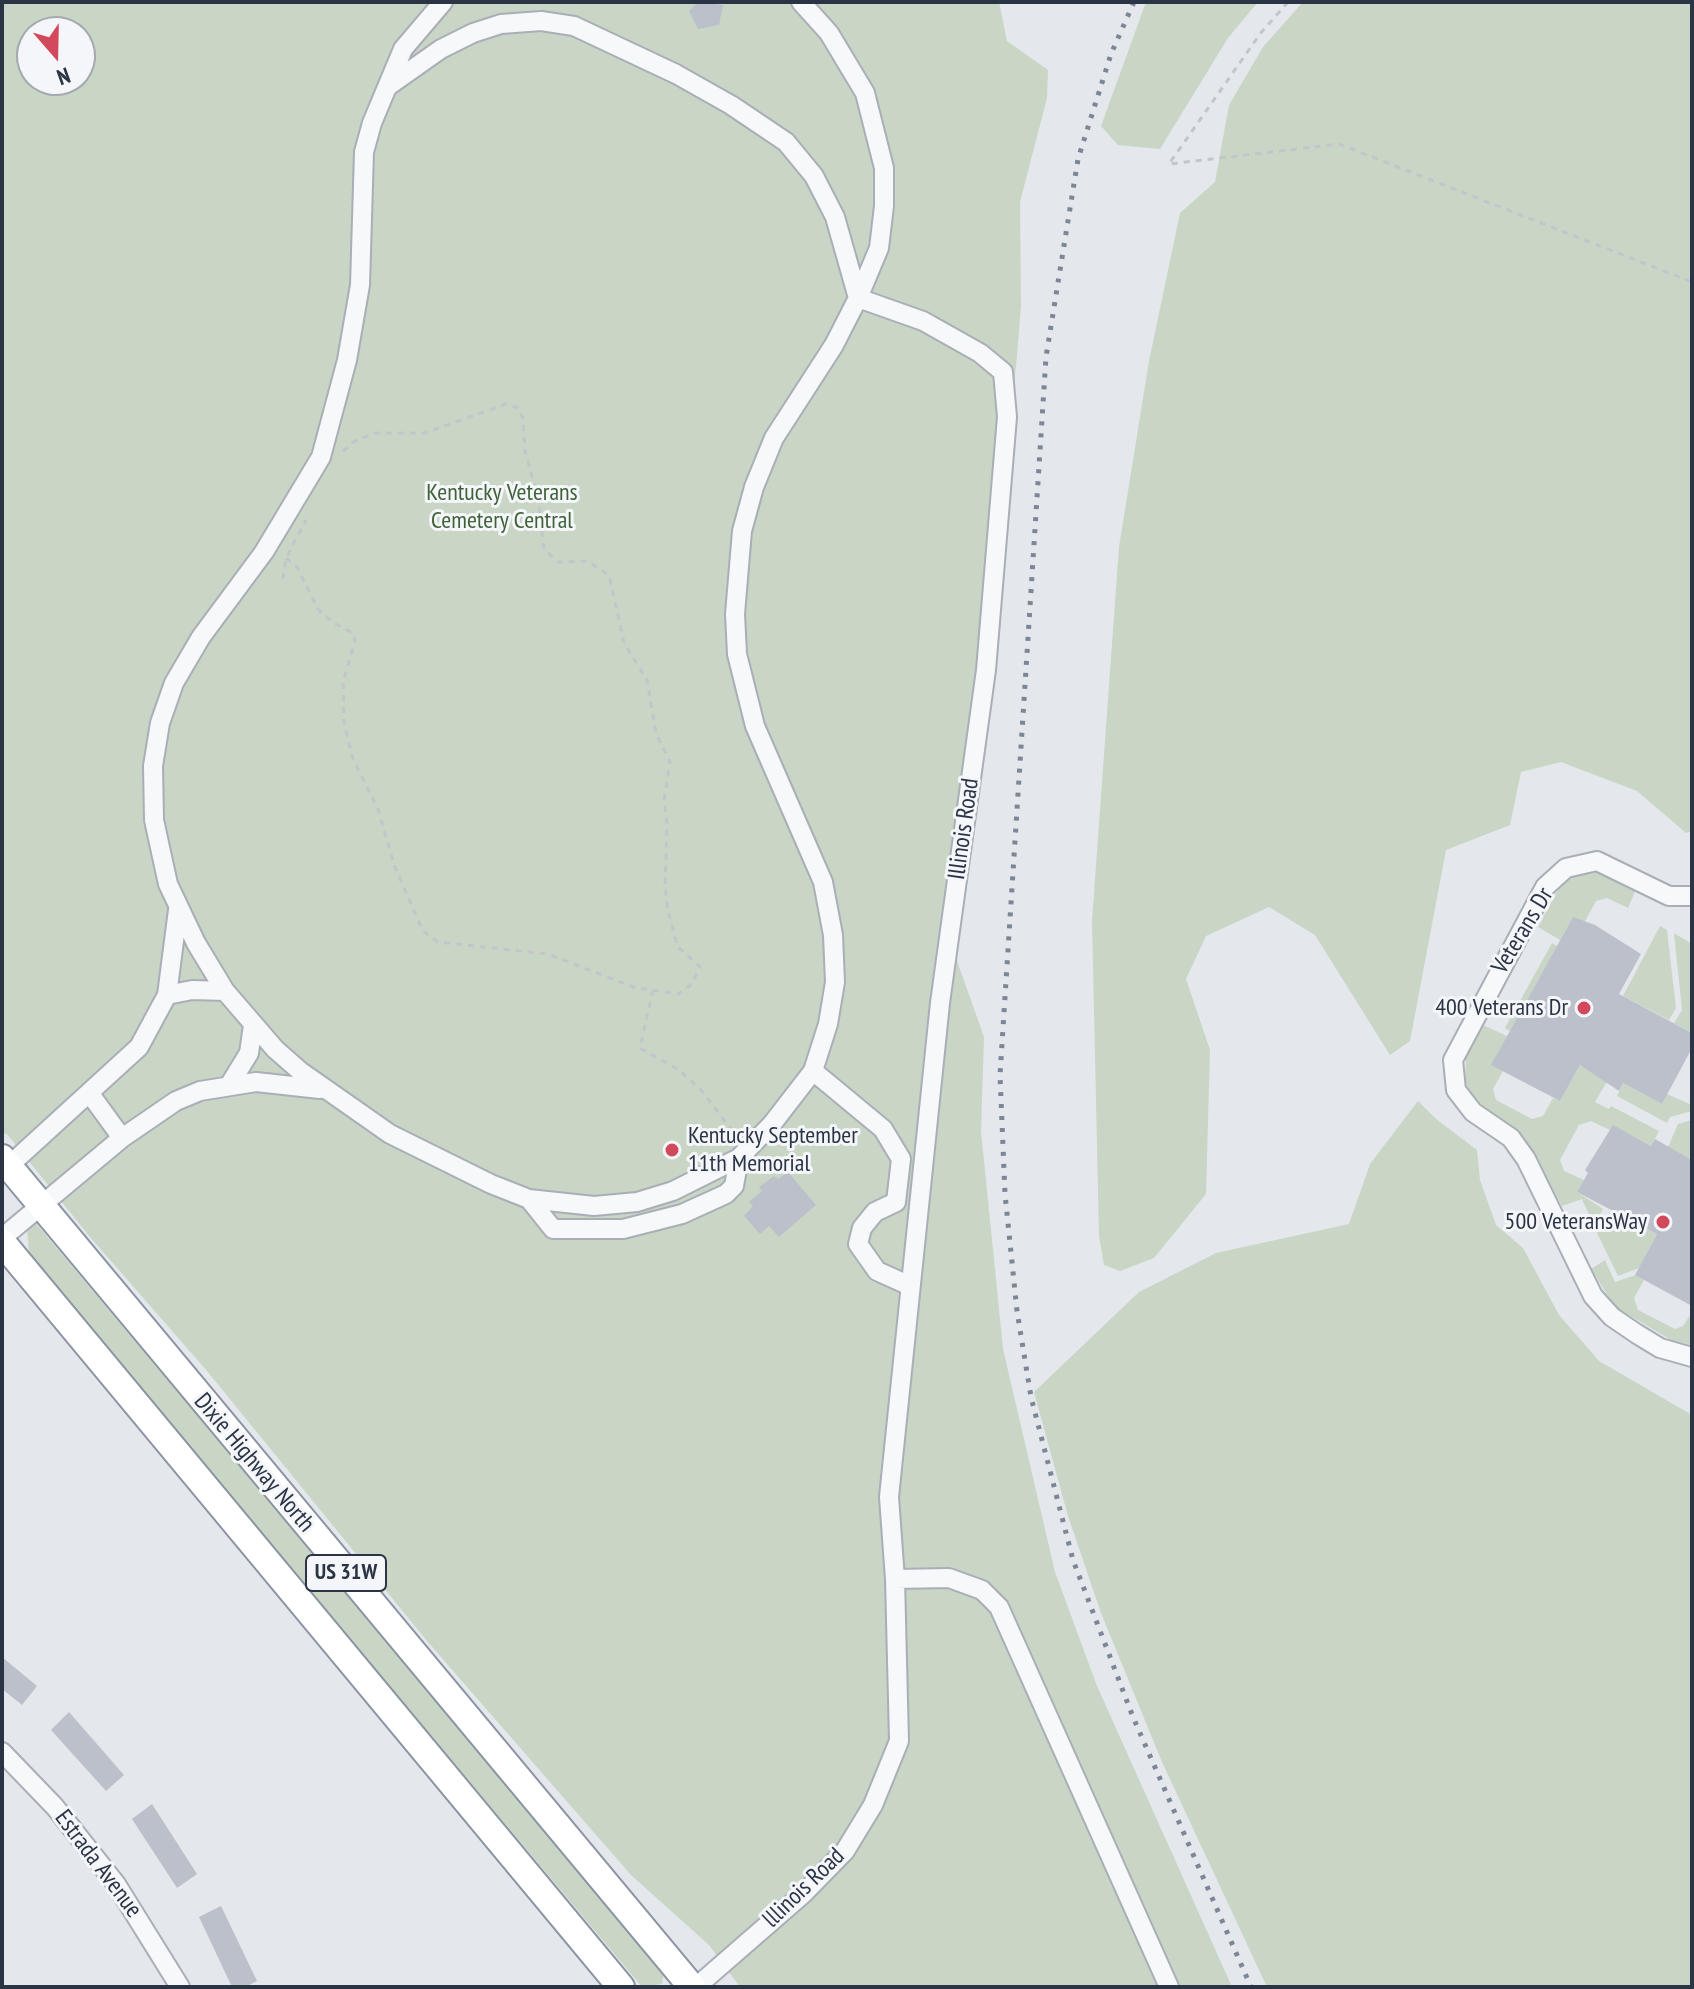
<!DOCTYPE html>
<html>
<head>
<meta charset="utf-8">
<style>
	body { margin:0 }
	#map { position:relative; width:1694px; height:1989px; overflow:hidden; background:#e4e7ec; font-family:"PT Sans Narrow",sans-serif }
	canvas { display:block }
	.frame { position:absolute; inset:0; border:4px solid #2b3445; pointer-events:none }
	.north { position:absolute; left:16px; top:16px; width:80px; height:80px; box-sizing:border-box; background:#f4f6f9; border:2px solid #a4a8b1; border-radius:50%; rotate:160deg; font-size:22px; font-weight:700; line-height:32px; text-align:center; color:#2b3445 }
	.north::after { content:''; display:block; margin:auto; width:28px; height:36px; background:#d1495b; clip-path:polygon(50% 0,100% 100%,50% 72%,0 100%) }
</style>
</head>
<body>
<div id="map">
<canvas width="1694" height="1989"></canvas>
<div class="frame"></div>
<div class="north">N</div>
</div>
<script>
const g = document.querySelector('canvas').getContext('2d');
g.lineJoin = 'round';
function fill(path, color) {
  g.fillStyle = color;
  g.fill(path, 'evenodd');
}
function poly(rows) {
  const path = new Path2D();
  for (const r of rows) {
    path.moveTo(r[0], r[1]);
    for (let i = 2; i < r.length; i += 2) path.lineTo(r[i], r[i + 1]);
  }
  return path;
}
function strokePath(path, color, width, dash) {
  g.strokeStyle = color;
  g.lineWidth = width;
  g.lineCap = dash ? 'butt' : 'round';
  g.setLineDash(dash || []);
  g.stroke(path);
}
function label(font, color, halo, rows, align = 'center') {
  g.font = font + ' "PT Sans Narrow",sans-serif';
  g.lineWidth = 6;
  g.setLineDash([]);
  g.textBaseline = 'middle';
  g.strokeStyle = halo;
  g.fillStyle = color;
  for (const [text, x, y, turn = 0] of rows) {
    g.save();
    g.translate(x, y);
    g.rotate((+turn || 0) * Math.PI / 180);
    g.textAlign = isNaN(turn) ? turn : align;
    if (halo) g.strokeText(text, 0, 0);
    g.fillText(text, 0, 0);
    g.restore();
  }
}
const green = poly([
	[2,2,999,2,1007,41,1048,70,1047,98,1020,202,1021,306,1017,355,974,812,956,958,984,1037,981,1131,1003,1349,1055,1572,1097,1686,1232,1987,740,1987,709,1945,631,1875,427,1641,207,1371,90,1237,7,1134,2,1133],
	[32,32,80,32,80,80,32,80],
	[1146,2,1258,2,1228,38,1160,149,1118,145,1101,126],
	[1303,2,1692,2,1692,831,1686,833,1637,791,1561,762,1521,772,1510,825,1446,850,1410,1041,1390,1055,1315,935,1269,907,1206,936,1186,979,1210,1050,1206,1194,1154,1258,1120,1271,1104,1265,1099,1236,1092,921,1119,547,1149,361,1180,213,1215,182,1229,105,1263,47],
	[1593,873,1602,873,1636,889,1628,908,1607,898,1596,901,1584,923,1573,918,1560,940,1538,927,1559,888,1573,877],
	[1660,926,1667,930,1676,1008,1669,1020,1623,996],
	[1674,933,1692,944,1692,1033,1674,1023,1682,1010],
	[1552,943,1557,946,1510,1031,1505,1028],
	[1483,1025,1507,1036,1492,1065,1503,1071,1493,1089,1496,1100,1532,1119,1543,1116,1553,1098,1560,1101,1580,1065,1608,1080,1595,1102,1609,1109,1611,1106,1659,1131,1651,1146,1613,1126,1610,1130,1591,1121,1579,1125,1560,1160,1564,1171,1584,1180,1577,1192,1603,1209,1594,1226,1582,1199,1562,1206,1524,1137,1484,1108,1469,1092,1465,1080,1466,1057],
	[1623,1083,1662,1104,1667,1094,1692,1105,1692,1111,1670,1117,1667,1123,1617,1096],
	[1418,1101,1436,1119,1477,1150,1480,1180,1496,1225,1523,1248,1559,1315,1599,1361,1692,1415,1692,1987,1267,1987,1162,1762,1101,1613,1068,1516,1034,1392,1139,1292,1216,1253,1349,1224,1370,1164],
	[1692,1120,1692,1160,1668,1147,1678,1124],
	[1611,1210,1657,1234,1639,1268,1618,1276,1597,1233],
	[34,1221,664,1971,662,1984,642,1987,120,1365,29,1254,27,1227],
	[1605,1260,1615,1282,1636,1275,1644,1280,1634,1298,1638,1310,1675,1329,1683,1326,1692,1312,1692,1345,1673,1341,1615,1307,1591,1269]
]);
const building = poly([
	[698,2,723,5,719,25,698,29,689,11],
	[1573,917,1595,925,1641,954,1619,994,1692,1033,1692,1048,1662,1104,1623,1083,1619,1091,1580,1065,1560,1101,1491,1065],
	[1613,1125,1651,1146,1655,1139,1692,1160,1692,1306,1635,1275,1657,1234,1577,1192,1588,1173,1585,1170],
	[788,1172,816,1205,779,1237,769,1226,760,1234,744,1216,753,1206,749,1202,762,1191,759,1187,774,1176,778,1179],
	[2,1657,37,1686,22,1705,2,1689],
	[69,1712,124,1775,106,1791,51,1730],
	[152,1804,197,1874,177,1888,132,1819],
	[221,1906,257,1981,245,1987,232,1987,199,1917]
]);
const path = poly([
	[1288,2,1260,34,1169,164,1339,144,1692,282],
	[286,558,297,567,318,609,332,622,353,633,355,641,343,682,344,723,353,759,378,809,394,865,423,931,438,942,548,954,633,987,678,994,692,984,700,967,677,946,668,910,665,886,667,823,664,800,670,762,656,733,647,680,624,643,609,575,587,561,558,562,544,549,538,498,525,451,523,418,518,408,506,404,425,433,375,433,355,441,341,453],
	[283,579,286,558,306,520],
	[653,990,640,1048,679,1070,701,1090,731,1129,738,1133]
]);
const minor = poly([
	[443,2,403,49,372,123,364,152,360,285,347,360,321,457,264,552,201,637,174,683,160,723,153,766,154,820,168,884,196,943,225,991,275,1049,300,1071,390,1134,491,1184,529,1199,594,1206,637,1202,673,1191,739,1158,772,1124,813,1071,828,1024,835,982,833,935,823,882,755,726,737,654,735,614,742,531,754,487,774,438,834,345,858,298,879,248,884,206,884,168,865,93,829,33,801,2],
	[387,87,441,49,473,33,501,24,541,21,574,26,676,74,731,105,786,142,814,176,835,217,858,298,923,321,980,353,1003,372,1007,417,986,670,940,1003,889,1497,895,1579,949,1578,982,1590,999,1607,1169,1987],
	[1692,896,1669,896,1597,861,1566,868,1545,887,1453,1060,1456,1090,1473,1112,1511,1138,1526,1159,1593,1296,1612,1317,1637,1334,1660,1348,1692,1357],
	[167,995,192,990,225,991],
	[813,1071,883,1129,901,1159,896,1202,875,1212,862,1228,858,1244,877,1271,908,1285],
	[230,1084,249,1053,253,1025],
	[90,1094,122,1138],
	[2,1172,139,1047,167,995,178,910],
	[529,1199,553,1229,623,1229,682,1214,726,1194,734,1186,739,1158],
	[2,1238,122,1138,176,1101,200,1091,256,1082,320,1089],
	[2,1752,55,1807,116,1884,180,1987],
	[696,1987,803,1894,845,1851,873,1805,899,1741,895,1579]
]);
const highway = poly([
	[2,1158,692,1987],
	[2,1242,621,1987]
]);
const rail = poly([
	[1134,2,1111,54,1078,159,1046,357,1000,1075,1005,1194,1017,1311,1031,1397,1073,1560,1133,1717,1251,1987]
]);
const markers = [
	[1584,1008,8,"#d1495b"],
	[672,1150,8,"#d1495b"],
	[1663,1222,8,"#d1495b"]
];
const shields = [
	[346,1573,80]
];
const shieldNames = [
	["US 31W",346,1573]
];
const parkNames = [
	["Kentucky Veterans",502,493],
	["Cemetery Central",502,521]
];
const streetNames = [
	["Illinois Road",964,829,-82],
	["Veterans Dr",1523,931,-59],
	["Dixie Highway North",254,1463,50],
	["Estrada Avenue",98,1864,53],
	["lllinois Road",804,1888,-44]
];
const poiNames = [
	["400 Veterans Dr",1568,1008],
	["Kentucky September",688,1136,"left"],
	["11th Memorial",688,1164,"left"],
	["500 VeteransWay",1647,1222]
];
fill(green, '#c9d6c5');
fill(building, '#bbc0ca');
strokePath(minor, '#a9aeb7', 22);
strokePath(highway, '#8b94a3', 30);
strokePath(path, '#c2c5cb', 3, [6, 6]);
strokePath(minor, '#f7f8fa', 18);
strokePath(highway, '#fff', 26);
strokePath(rail, '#7d8696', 5, [4, 8]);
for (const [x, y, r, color] of markers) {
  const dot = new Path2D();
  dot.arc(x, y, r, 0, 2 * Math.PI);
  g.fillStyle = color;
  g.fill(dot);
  strokePath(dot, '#f4f6f9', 3);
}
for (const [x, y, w] of shields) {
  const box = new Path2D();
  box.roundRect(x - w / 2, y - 18, w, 36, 6);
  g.fillStyle = '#f4f6f9';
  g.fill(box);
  strokePath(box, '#2b3445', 2);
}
label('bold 22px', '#2b3445', null, shieldNames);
label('24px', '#3f6138', '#f4f6f9', parkNames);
label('24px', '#2b3445', '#f4f6f9', streetNames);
label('24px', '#2b3445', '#f4f6f9', poiNames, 'right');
</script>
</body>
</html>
